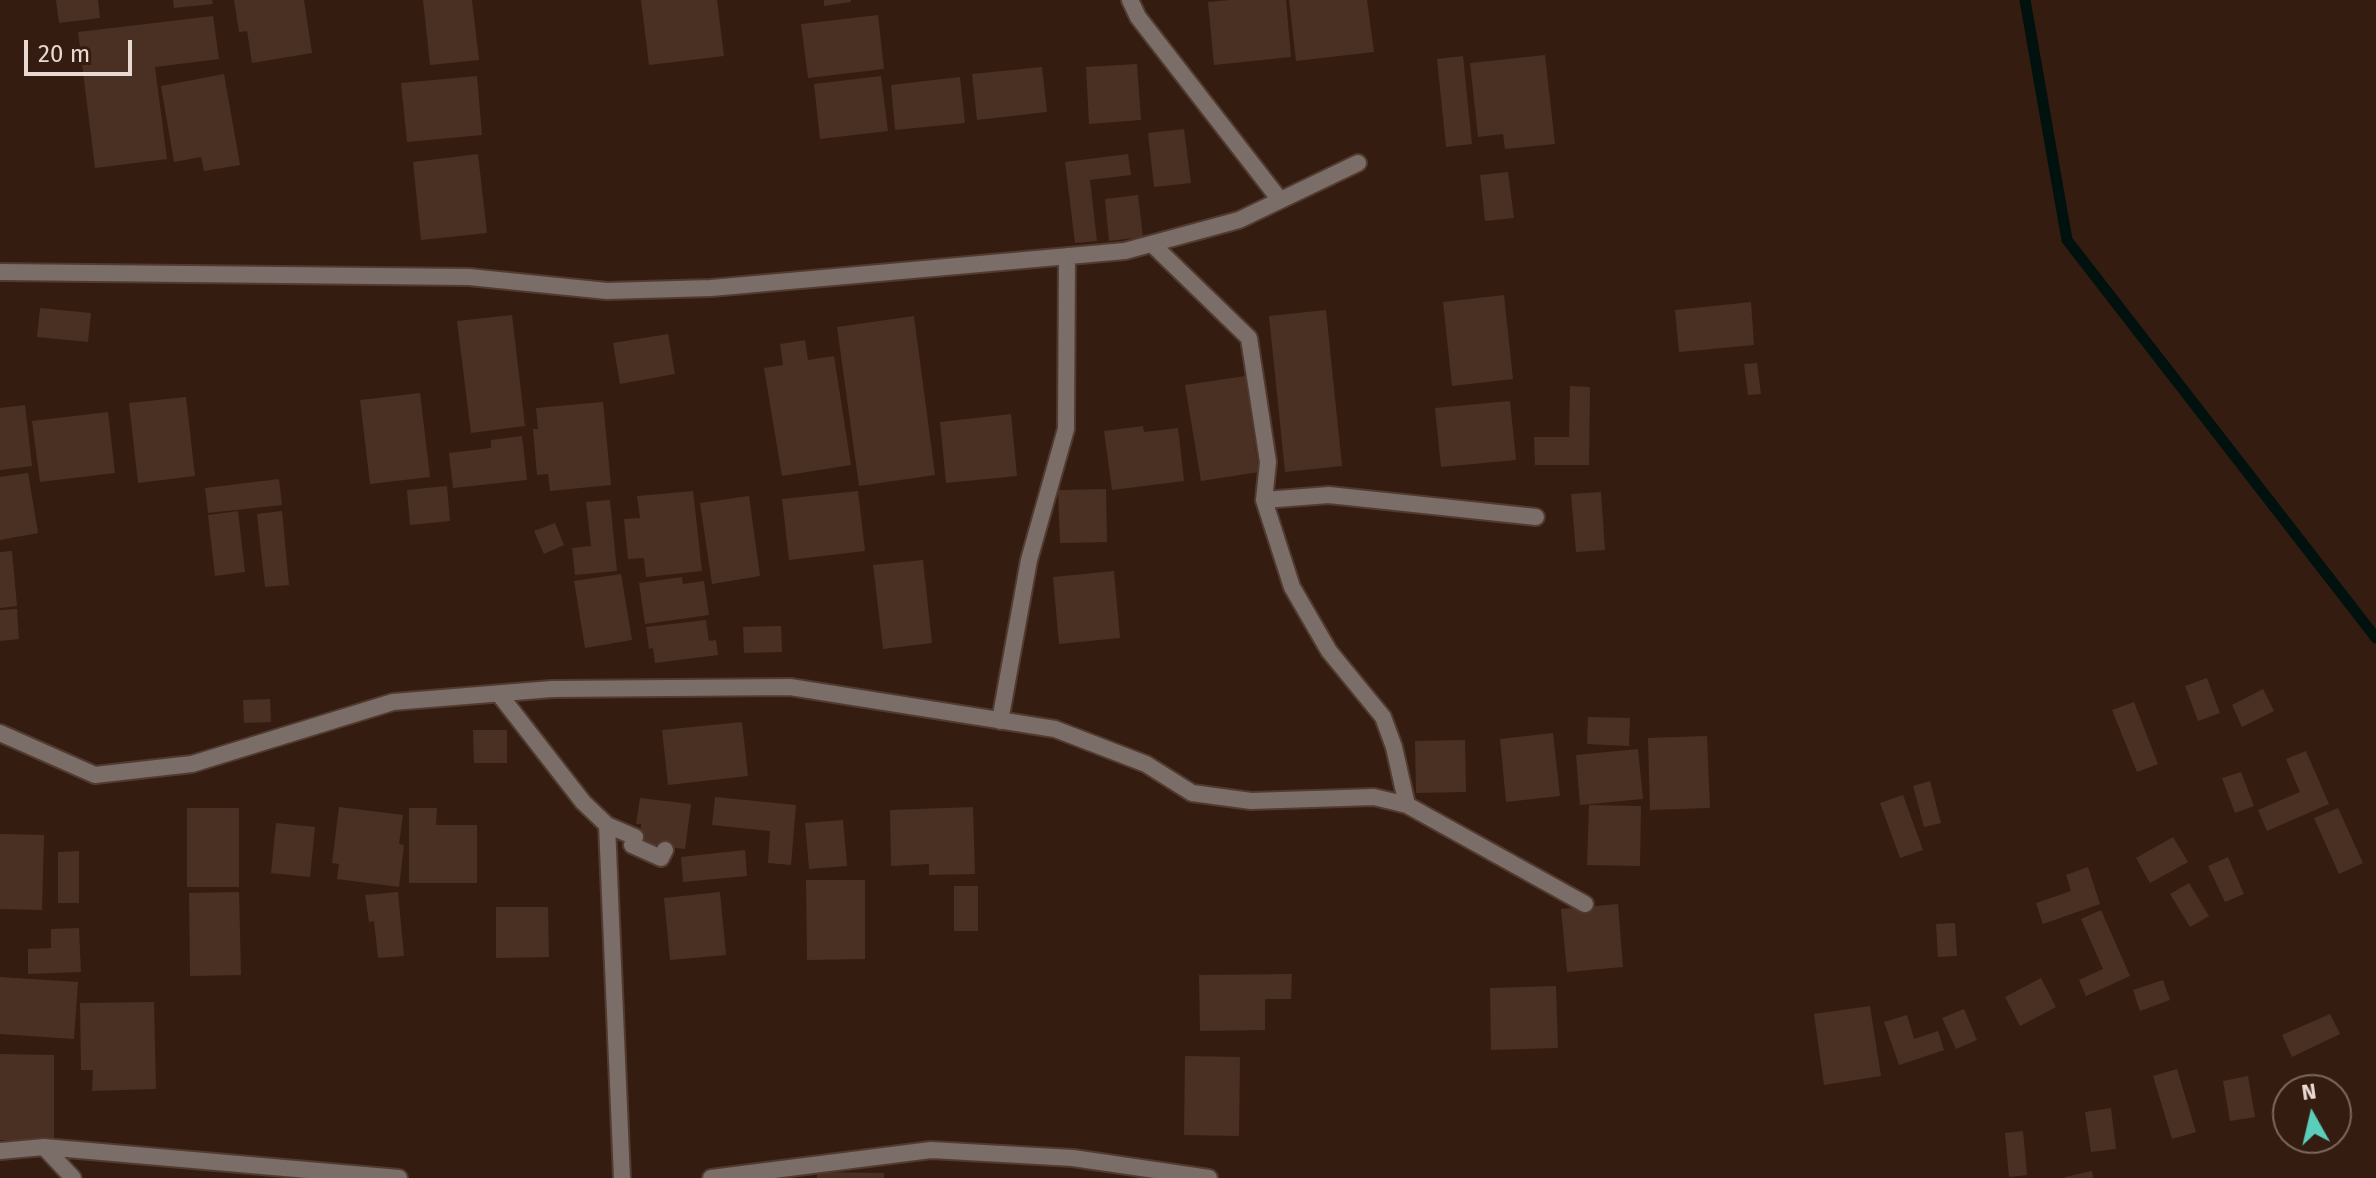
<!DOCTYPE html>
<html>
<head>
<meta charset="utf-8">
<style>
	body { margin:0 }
	#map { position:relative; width:2376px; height:1178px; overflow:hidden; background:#341c10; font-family:"Fira Sans",sans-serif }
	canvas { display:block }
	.north { position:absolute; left:2272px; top:1074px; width:80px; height:80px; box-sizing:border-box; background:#341c10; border:2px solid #7d685d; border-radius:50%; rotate:352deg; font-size:22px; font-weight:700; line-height:32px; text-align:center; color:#ead9d1 }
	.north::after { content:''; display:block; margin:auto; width:28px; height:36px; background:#5bcebb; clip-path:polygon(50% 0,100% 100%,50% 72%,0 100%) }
	.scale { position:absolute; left:24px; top:40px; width:108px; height:36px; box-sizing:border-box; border:4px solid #ead9d1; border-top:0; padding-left:10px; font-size:24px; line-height:28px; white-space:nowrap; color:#ead9d1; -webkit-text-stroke:6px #341c10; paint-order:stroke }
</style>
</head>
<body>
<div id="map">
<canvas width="2376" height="1178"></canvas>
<div class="north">N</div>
<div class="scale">20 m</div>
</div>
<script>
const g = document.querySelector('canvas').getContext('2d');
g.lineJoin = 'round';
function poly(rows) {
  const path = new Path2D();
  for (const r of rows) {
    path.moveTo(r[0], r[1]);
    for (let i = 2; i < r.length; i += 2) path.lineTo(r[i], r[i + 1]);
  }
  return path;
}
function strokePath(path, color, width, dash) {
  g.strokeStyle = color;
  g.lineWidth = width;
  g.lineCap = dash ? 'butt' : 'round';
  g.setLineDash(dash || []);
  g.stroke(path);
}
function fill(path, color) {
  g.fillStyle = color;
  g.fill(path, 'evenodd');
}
const stream = poly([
	[2025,0,2067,240,2376,638]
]);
const building = poly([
	[56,0,98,0,100,18,59,23],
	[173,0,212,0,213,4,174,8],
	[234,0,304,0,312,53,252,63,247,31,239,32],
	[423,0,472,0,479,60,430,65],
	[641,0,717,0,724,56,649,65],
	[824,0,851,0,851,2,824,6],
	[1230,0,1286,0,1291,57,1214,65,1208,2],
	[1289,0,1367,0,1374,52,1296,61],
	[878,15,884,69,808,78,801,24],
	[213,16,219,59,155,67,167,159,95,168,78,32],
	[1545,55,1555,144,1505,149,1503,134,1478,137,1470,63],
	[1463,56,1472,144,1446,147,1437,59],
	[1137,64,1141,120,1089,124,1086,67],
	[1042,67,1047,112,977,120,972,74],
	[224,74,240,165,204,171,201,157,174,162,161,86],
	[477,76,482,135,407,142,401,83],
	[881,76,888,131,820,139,814,84],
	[960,77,965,123,895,130,891,85],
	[1184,129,1191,183,1154,187,1148,133],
	[478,154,487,233,421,240,413,162],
	[1128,154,1131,175,1090,180,1097,241,1075,243,1065,162],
	[1508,172,1514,218,1485,221,1480,175],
	[1138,195,1143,237,1109,241,1105,199],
	[1504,295,1513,379,1452,386,1443,302],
	[1751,302,1754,345,1679,352,1675,310],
	[40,308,91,313,88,342,37,337],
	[1326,310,1342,466,1285,472,1269,316],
	[512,315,525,426,471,433,457,321],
	[914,316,935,475,859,486,837,327],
	[668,334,675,374,620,384,613,343],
	[805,340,808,360,834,356,851,465,782,476,764,368,783,365,780,344],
	[1757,363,1761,394,1748,395,1744,364],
	[1245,376,1259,472,1201,481,1185,385],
	[1570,386,1590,387,1589,465,1535,465,1534,437,1569,437],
	[420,393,430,477,370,484,360,400],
	[186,397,195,476,138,483,129,403],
	[1510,401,1516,460,1441,467,1435,408],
	[603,402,611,485,550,491,548,474,537,475,533,429,538,429,536,408],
	[25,405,32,466,0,470,0,408],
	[108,412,115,473,40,482,32,421],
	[1011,414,1017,476,946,483,940,422],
	[1143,426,1144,432,1178,428,1184,481,1112,490,1104,431],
	[522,436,527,480,453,488,449,453,491,448,491,440],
	[28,473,38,533,0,540,0,477],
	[279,479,282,505,208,513,205,488],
	[447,486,450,521,410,525,407,490],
	[1106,489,1107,542,1060,543,1058,490],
	[693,491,702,571,646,577,644,558,628,559,624,519,640,518,637,496],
	[858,491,865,551,789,560,782,499],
	[1601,492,1605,550,1576,552,1571,494],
	[749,496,760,576,712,584,700,503],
	[610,500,617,571,575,575,572,548,591,546,586,502],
	[238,511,245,572,215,576,208,515],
	[282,511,289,585,265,587,257,514],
	[555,523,564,545,544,554,534,531],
	[12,551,17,606,0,608,0,552],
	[923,560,932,643,883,649,873,565],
	[1114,571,1120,638,1059,644,1053,577],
	[621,574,632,640,585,648,574,581],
	[682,577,683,584,704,581,709,615,645,624,639,583],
	[17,609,19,639,0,641,0,610],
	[706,620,709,641,716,640,718,655,655,663,653,648,649,649,646,627],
	[781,626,782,652,744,653,743,627],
	[2207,678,2220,713,2198,721,2185,686],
	[2263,689,2274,711,2242,727,2232,705],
	[270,699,271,722,244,723,243,700],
	[2134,702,2158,764,2137,772,2112,710],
	[1588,717,1630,718,1629,746,1587,744],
	[742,722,748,776,668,785,662,730],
	[473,730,507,730,507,763,474,763],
	[1553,733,1560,796,1506,802,1500,739],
	[1707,736,1710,808,1650,810,1648,738],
	[1465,740,1466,792,1416,793,1415,741],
	[1638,749,1643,799,1580,805,1576,755],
	[2306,751,2329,804,2267,831,2258,810,2300,792,2286,759],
	[2241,772,2254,806,2235,813,2222,778],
	[1930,781,1941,823,1924,827,1913,786],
	[1903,795,1923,850,1900,858,1880,803],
	[715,797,796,805,791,865,768,863,770,831,712,825],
	[640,798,691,804,685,849,639,844,641,824,636,824],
	[1589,805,1641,806,1640,866,1587,865],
	[339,807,403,815,399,844,404,845,399,887,337,879,339,864,332,863],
	[973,807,975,874,929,875,929,864,891,866,890,810],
	[187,808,239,808,239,887,187,887],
	[409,808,437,808,436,825,477,825,477,883,409,883],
	[2338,808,2363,863,2339,874,2314,818],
	[843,820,847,866,809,869,805,823],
	[276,823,315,827,310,877,271,873],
	[0,834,44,835,42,910,0,909],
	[2173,837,2188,862,2150,883,2136,858],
	[745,850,747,876,683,882,681,857],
	[79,851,79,903,58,903,58,852],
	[2228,857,2244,894,2225,902,2208,866],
	[2088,867,2100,904,2043,924,2036,903,2071,891,2066,875],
	[806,880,865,880,865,959,807,960],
	[2189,883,2209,916,2190,927,2170,894],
	[954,886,978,886,978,931,954,931],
	[239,892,241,975,190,976,189,893],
	[398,892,404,956,378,958,374,921,369,922,365,895],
	[720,892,726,955,670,960,664,898],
	[1618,904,1623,967,1567,972,1561,909],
	[496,907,548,907,549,957,496,958],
	[2101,910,2130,976,2086,996,2079,980,2103,969,2081,919],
	[1955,923,1957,956,1938,957,1936,924],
	[79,928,81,972,28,974,28,949,51,948,51,929],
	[1292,974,1291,999,1265,999,1265,1030,1200,1031,1199,975],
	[0,977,78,982,74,1039,0,1034],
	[2041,978,2056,1007,2020,1026,2005,997],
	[2163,980,2170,1000,2140,1011,2133,990],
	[1556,986,1558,1048,1491,1050,1490,988],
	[154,1002,156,1089,92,1091,93,1070,81,1070,80,1003],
	[1870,1006,1881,1076,1824,1085,1814,1014],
	[1964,1009,1977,1040,1956,1049,1942,1018],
	[2330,1014,2340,1034,2292,1057,2282,1035],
	[1907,1015,1914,1039,1938,1031,1944,1050,1899,1065,1884,1022],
	[0,1054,54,1055,54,1141,0,1140],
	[1185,1056,1240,1057,1239,1136,1184,1135],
	[2177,1069,2196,1132,2172,1139,2153,1076],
	[2248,1076,2255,1117,2230,1121,2223,1081],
	[2111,1108,2116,1149,2091,1152,2085,1112],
	[2023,1131,2027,1175,2009,1177,2005,1133],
	[2092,1171,2093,1178,2065,1178,2065,1177],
	[817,1172,884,1173,884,1178,817,1178]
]);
const minor = poly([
	[1130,0,1138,17,1280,200],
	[1152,244,1249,338,1268,462,1264,500,1292,587,1329,651,1383,717,1394,747,1407,805],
	[0,272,469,277,607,291,711,288,1125,251,1239,220,1358,163],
	[1264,500,1329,495,1536,517],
	[499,694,583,802,607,825,635,837,632,845,661,858,665,850],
	[1000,721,1029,560,1066,429,1067,256],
	[0,733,95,775,192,764,393,702,552,689,790,687,1055,729,1146,764,1192,793,1251,801,1374,797,1407,805,1585,904],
	[607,825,622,1178],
	[44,1147,73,1178],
	[0,1151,44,1147,399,1178],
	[711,1178,931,1150,1073,1158,1209,1178]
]);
strokePath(stream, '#01110e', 11);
fill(building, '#4a3023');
strokePath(minor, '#513a2f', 20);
strokePath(minor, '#7b6d67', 16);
</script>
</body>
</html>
